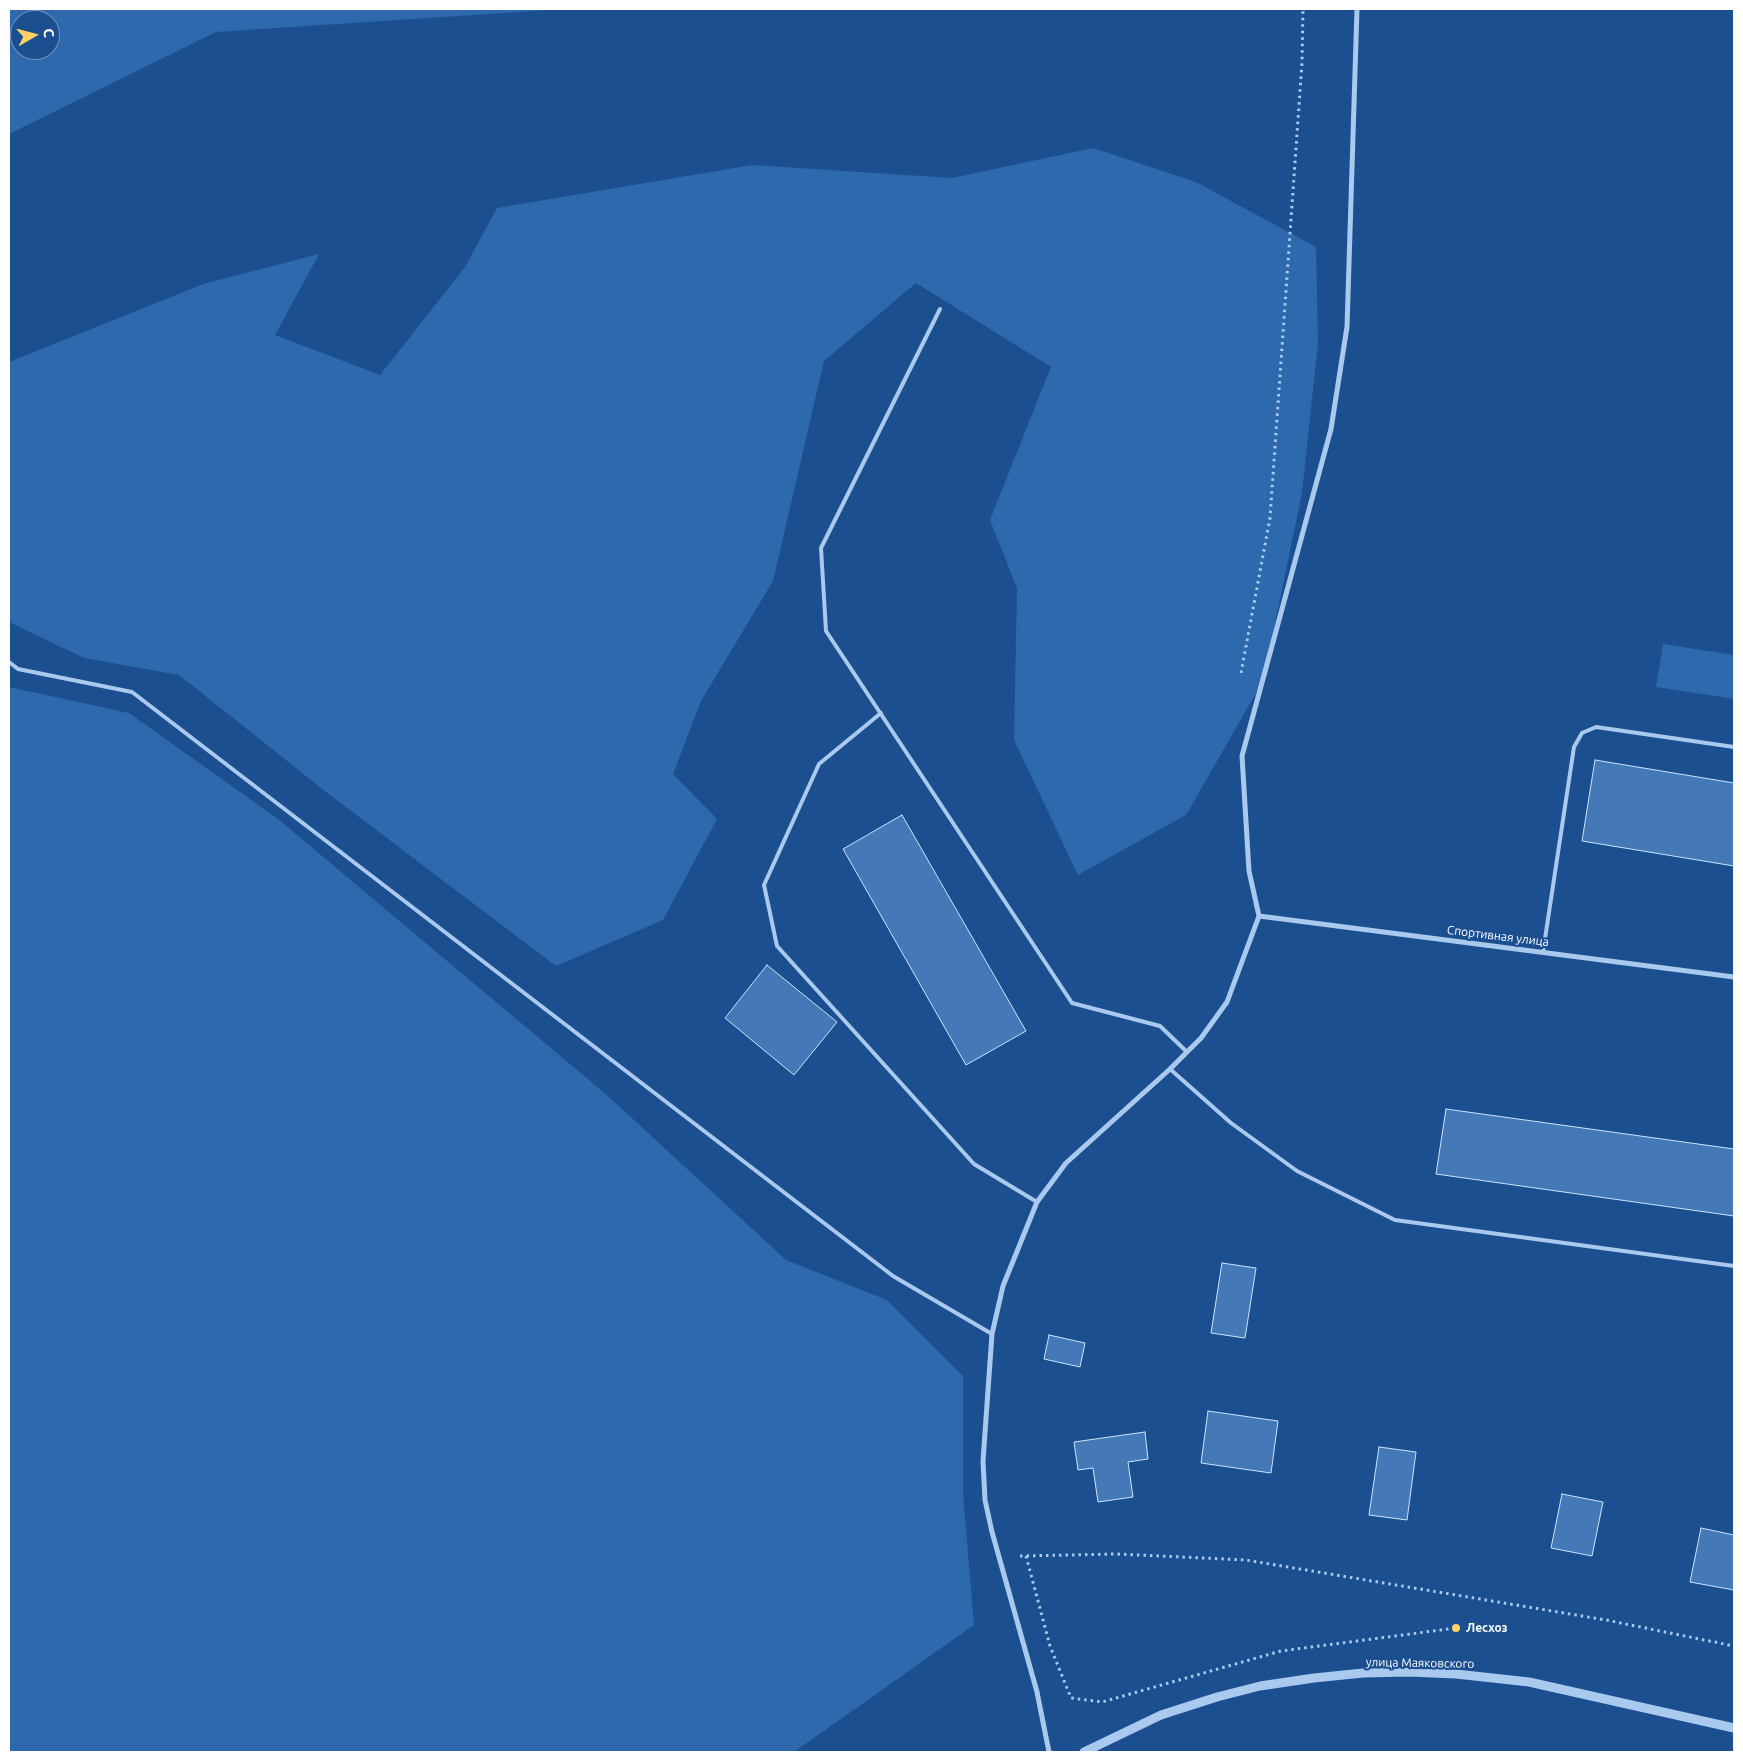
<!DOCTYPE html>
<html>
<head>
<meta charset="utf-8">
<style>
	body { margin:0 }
	#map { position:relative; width:1743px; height:1761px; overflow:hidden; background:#1b4f8f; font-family:Ubuntu,sans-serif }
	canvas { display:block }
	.frame { position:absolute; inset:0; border:10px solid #fff; pointer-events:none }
	.north { position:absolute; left:10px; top:10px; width:50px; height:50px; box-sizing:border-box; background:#1b4f8f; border:1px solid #7695bc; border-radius:50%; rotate:82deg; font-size:14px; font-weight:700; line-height:20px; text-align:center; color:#fff }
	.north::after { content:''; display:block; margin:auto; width:18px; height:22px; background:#ffd166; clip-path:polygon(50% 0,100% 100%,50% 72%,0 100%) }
</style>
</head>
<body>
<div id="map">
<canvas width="1743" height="1761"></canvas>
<div class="frame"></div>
<div class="north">С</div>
</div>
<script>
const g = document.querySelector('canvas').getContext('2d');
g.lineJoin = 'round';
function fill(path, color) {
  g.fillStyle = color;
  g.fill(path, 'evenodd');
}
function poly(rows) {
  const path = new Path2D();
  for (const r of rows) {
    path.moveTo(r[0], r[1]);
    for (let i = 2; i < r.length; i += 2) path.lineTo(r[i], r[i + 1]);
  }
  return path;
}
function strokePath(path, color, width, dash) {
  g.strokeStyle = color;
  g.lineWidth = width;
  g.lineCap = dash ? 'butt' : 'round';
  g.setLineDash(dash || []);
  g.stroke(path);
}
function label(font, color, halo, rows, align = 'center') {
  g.font = font + ' Ubuntu,sans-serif';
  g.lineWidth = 4.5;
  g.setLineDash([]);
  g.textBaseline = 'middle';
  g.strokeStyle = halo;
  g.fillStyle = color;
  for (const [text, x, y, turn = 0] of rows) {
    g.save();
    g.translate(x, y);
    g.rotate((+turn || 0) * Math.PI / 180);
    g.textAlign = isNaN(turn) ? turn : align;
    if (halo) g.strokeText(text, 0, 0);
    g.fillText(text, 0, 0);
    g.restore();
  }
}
const green = poly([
	[9,9,564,9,216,32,9,134],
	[20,20,50,20,50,50,20,50],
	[1093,148,1196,182,1316,247,1318,343,1302,493,1263,681,1186,815,1078,875,1014,740,1017,588,990,520,1051,367,916,283,824,361,773,581,701,701,673,774,717,819,663,920,556,966,326,792,179,675,84,658,11,623,9,616,9,362,203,284,319,254,275,335,380,375,465,267,497,208,752,165,952,178],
	[1663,644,1734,655,1734,699,1656,687],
	[9,687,129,713,278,819,608,1096,786,1260,887,1300,963,1376,963,1493,974,1625,794,1752,9,1752]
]);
const building = poly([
	[1595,760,1734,783,1734,866,1582,841,1595,760],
	[902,815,1026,1031,966,1065,843,849,902,815],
	[767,965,837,1022,794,1075,725,1018,767,965],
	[1446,1109,1734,1149,1734,1216,1436,1174,1446,1109],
	[1222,1263,1256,1268,1245,1338,1211,1333,1222,1263],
	[1049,1335,1085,1343,1080,1367,1044,1359,1049,1335],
	[1208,1411,1278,1421,1271,1473,1201,1463,1208,1411],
	[1145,1432,1148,1459,1128,1462,1133,1497,1098,1502,1093,1468,1078,1470,1074,1442,1145,1432],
	[1379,1447,1416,1452,1407,1520,1369,1515,1379,1447],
	[1562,1494,1603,1502,1592,1556,1551,1548,1562,1494],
	[1701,1528,1734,1535,1734,1590,1690,1582,1701,1528]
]);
const path = poly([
	[1241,673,1270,518,1302,63,1303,9],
	[1020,1556,1117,1554,1246,1560,1606,1620,1734,1646],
	[1026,1556,1050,1646,1071,1698,1102,1702,1281,1651,1456,1628]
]);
const service = poly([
	[940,309,821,548,826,631,1072,1003,1160,1026,1187,1052],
	[9,662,18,669,132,692,893,1276,992,1334],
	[881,713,819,764,764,885,777,946,974,1164,1037,1202],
	[1543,952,1574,747,1582,733,1596,727,1734,747],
	[1170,1069,1231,1123,1297,1171,1395,1220,1734,1266]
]);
const minor = poly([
	[1259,916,1734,977],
	[1049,1752,1037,1692,992,1532,985,1500,983,1461,992,1334,1003,1286,1037,1202,1066,1163,1170,1069,1201,1038,1227,1002,1259,916,1249,871,1242,756,1331,429,1347,327,1357,9]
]);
const tertiary = poly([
	[1084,1752,1161,1715,1217,1697,1260,1686,1314,1678,1363,1673,1409,1672,1456,1674,1529,1682,1734,1728]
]);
const markers = [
	[1456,1628,5,"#ffd166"]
];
const streetNames = [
	["Спортивная улица",1498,936,7],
	["улица Маяковского",1420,1663,1]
];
const poiNames = [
	["Лесхоз",1466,1628]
];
fill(green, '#2e69ad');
fill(building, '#4478b7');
strokePath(building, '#cfe3fa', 1);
strokePath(path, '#a9c9ee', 3, [2.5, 4]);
strokePath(service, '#a9c9ee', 4);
strokePath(minor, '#a9c9ee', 5);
strokePath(tertiary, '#a9c9ee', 9);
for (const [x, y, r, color] of markers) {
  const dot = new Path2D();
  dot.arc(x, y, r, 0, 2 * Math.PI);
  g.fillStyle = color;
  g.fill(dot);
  strokePath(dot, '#1b4f8f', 2);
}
label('12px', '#fff', '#1b4f8f', streetNames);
label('bold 12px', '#fff', '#1b4f8f', poiNames, 'left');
</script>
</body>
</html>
